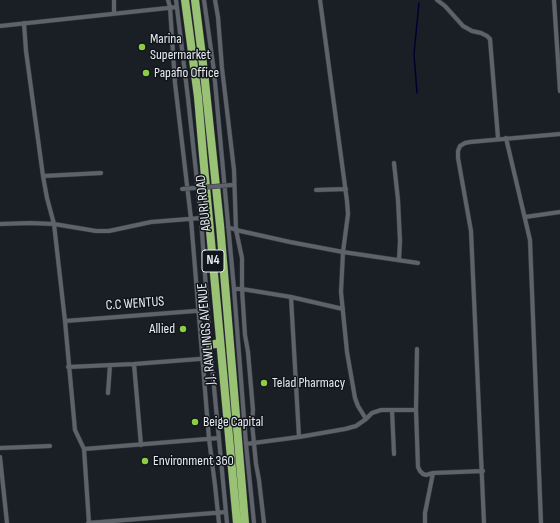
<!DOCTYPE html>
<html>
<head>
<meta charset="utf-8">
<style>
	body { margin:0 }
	canvas { display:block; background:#1a1e25 }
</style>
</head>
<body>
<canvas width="560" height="523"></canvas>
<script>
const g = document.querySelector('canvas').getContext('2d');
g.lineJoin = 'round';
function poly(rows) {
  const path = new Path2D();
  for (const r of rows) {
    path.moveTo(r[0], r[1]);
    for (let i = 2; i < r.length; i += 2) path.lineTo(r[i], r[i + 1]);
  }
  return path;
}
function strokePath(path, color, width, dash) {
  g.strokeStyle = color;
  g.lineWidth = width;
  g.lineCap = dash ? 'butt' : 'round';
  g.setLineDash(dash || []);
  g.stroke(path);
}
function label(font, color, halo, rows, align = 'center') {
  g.font = font + ' "Sofia Sans Condensed",sans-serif';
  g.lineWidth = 3;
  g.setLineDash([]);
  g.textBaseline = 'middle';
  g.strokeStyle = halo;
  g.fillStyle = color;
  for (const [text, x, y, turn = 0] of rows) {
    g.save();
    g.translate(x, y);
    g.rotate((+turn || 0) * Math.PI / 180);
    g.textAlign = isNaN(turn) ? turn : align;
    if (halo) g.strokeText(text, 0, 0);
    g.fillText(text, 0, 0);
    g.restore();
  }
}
const stream = poly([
	[417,93,414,54,419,3]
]);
const street = poly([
	[114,0,114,13],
	[168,0,170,7,175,83,191,219,209,439,215,485,219,523],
	[176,0,188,98,201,218,210,345,227,523],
	[204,0,214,71,234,289,246,444,254,523],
	[215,0,218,17,222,68,234,170,236,230,242,258,242,289,245,335,248,352,253,410,252,423,256,464,259,480,264,523],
	[320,0,347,201,348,214,343,252,341,292,347,352,355,398,358,406,366,419],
	[437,0,445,6,463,26,472,31,481,33,487,36,490,39,498,138],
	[554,0,560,91],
	[24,23,26,51,43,176,47,198,54,224,65,321,75,430,84,449,89,523],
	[0,26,177,7],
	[506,138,530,240,541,523],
	[394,163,398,200,400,241,399,260],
	[43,176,101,173],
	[316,190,346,189],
	[525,217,560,212],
	[0,224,30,223,54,224,96,231,109,231,151,222,201,218],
	[228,227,236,230,290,242,343,252,418,263],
	[234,289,242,289,291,297,343,309],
	[291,297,299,437],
	[65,321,208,310],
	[417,349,416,410,418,467,420,471,423,474,426,475,433,473,483,471],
	[134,364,141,445],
	[68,367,134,364,212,358],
	[108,393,110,365],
	[392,410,394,454],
	[246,444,299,437,345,429,356,426,366,419,372,413,381,410,416,410],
	[0,448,50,446],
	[84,449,219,438],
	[0,457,7,523],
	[88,523,226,512],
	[425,523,425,513,433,473],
	[484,523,471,231,458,158,458,151,460,146,465,143,470,142,560,134]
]);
const highway = poly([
	[185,0,198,97,203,155,237,523],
	[195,0,204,72,220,225,245,523],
	[210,345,220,343]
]);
const streetBridge = poly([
	[182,189,232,185]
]);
const markers = [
	[142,47,4,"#8ecd43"],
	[146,73,4,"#8ecd43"],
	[183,329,4,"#8ecd43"],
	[264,383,4,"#8ecd43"],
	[195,422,4,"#8ecd43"],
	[145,461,4,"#8ecd43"]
];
const shields = [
	[213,261,22]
];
const shieldNames = [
	["N4",213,261]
];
const poiNames = [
	["Marina",150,39],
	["Supermarket",150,55],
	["Papafio Office",154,73],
	["Allied",175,329,"right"],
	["Telad Pharmacy",272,383],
	["Beige Capital",203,422],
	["Environment 360",153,461]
];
const streetNames = [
	["ABURI ROAD",204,203,-96],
	["C.C WENTUS",135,304,-4],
	["J.J. RAWLINGS AVENUE",207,334,-95]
];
strokePath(stream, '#000030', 1.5);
strokePath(street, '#373a40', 5);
strokePath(highway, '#373a40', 9);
strokePath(street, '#5d626b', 4);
strokePath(highway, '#9ac274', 8);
strokePath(streetBridge, '#373a40', 5, []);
strokePath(streetBridge, '#5d626b', 4);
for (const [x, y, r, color] of markers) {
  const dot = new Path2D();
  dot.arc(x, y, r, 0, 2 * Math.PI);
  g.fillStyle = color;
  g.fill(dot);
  strokePath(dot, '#11151c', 1.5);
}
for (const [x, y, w] of shields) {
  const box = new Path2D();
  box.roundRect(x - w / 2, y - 11, w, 22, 3);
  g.fillStyle = '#11151c';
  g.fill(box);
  strokePath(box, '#e8ecf0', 1);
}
label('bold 13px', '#e8ecf0', null, shieldNames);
label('14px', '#e8ecf0', '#11151c', poiNames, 'left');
label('14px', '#e8ecf0', '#11151c', streetNames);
</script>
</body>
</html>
